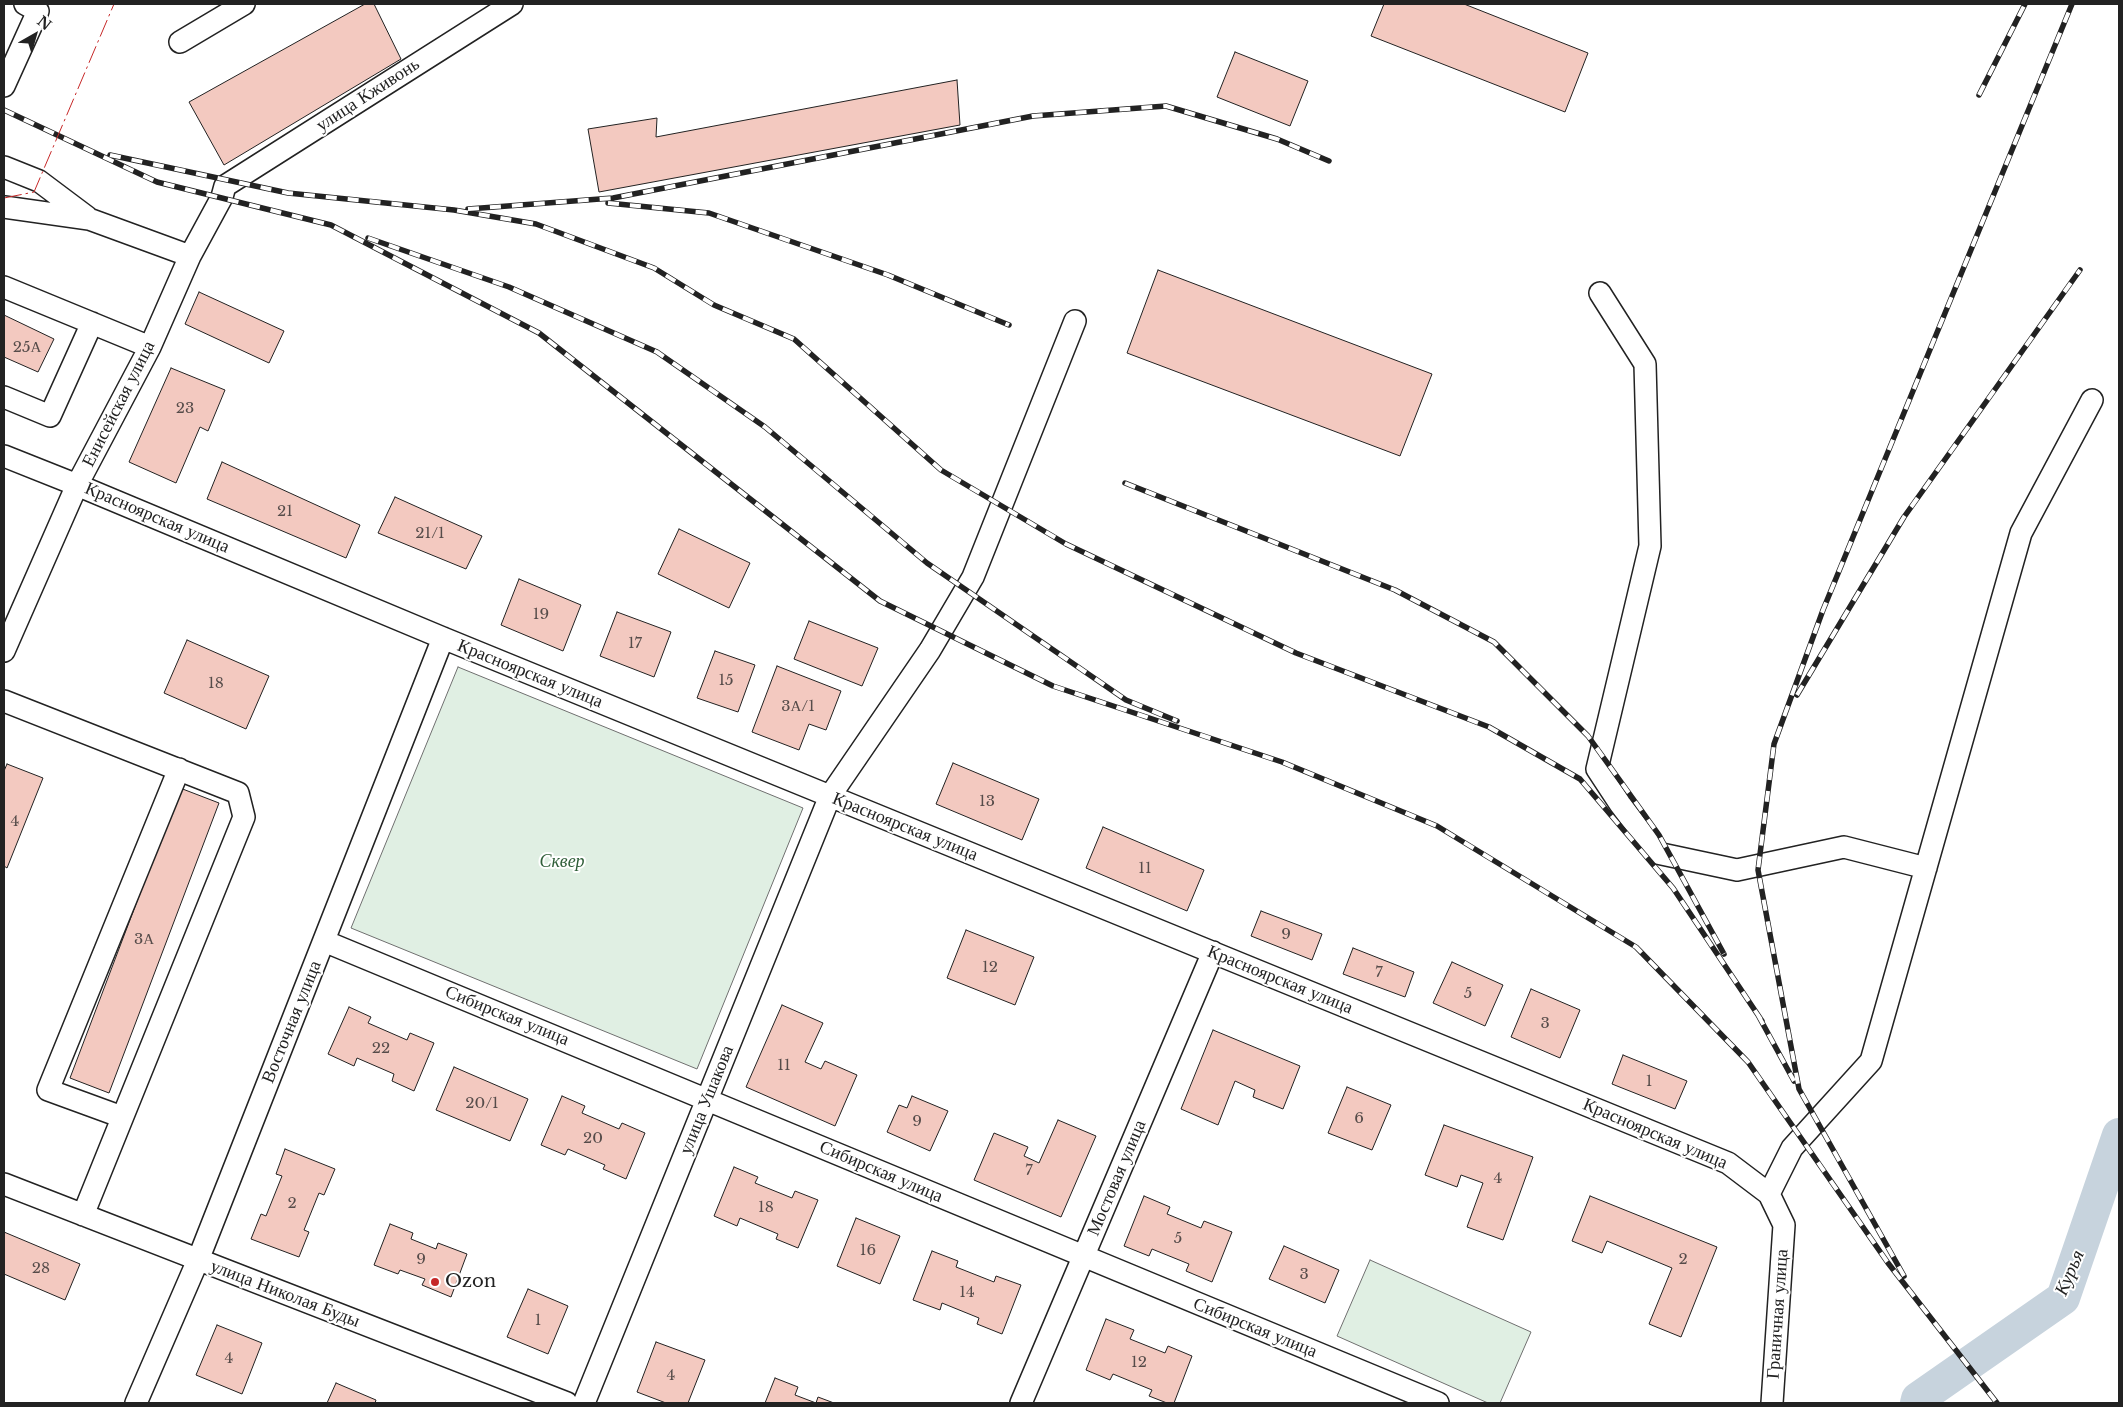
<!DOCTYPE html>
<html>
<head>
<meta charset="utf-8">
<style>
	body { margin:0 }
	#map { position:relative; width:2123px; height:1407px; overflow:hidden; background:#fff; font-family:"Libre Baskerville",serif }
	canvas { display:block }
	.frame { position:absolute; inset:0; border:5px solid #222; pointer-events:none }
	.north { position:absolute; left:10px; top:10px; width:50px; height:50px; -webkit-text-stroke:4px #fff; paint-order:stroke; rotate:38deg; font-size:14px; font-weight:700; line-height:20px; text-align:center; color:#222 }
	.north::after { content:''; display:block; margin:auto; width:18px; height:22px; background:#222; clip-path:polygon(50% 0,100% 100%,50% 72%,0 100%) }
</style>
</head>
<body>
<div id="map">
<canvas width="2123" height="1407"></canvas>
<div class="frame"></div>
<div class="north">N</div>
</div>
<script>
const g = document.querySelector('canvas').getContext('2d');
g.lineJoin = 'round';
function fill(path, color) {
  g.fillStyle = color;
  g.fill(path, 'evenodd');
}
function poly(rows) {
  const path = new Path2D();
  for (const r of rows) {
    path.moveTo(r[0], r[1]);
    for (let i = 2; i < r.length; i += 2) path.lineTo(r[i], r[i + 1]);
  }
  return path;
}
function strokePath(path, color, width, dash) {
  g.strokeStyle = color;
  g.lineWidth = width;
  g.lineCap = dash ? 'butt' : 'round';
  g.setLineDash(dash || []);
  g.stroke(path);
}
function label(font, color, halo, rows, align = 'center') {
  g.font = font + ' "Libre Baskerville",serif';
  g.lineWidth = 4;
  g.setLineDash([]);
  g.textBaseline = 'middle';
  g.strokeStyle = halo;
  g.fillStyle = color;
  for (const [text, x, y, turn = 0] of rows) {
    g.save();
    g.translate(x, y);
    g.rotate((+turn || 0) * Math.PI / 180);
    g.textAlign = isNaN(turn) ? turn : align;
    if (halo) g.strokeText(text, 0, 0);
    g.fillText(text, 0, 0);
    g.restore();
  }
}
const green = poly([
	[458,667,803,808,697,1069,351,928,458,667],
	[1370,1260,1531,1332,1500,1403,1488,1403,1337,1336,1370,1260]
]);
const river = poly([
	[1917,1403,1918,1399,2063,1298,2119,1135]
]);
const building = poly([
	[365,4,374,4,401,59,224,165,189,102,365,4],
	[1384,4,1464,4,1588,53,1565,112,1371,36,1384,4],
	[1235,52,1308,81,1290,126,1217,97,1235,52],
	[957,80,960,125,599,192,588,129,657,118,656,137,957,80],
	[1158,270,1432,374,1400,456,1127,353,1158,270],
	[199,292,284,331,269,363,185,324,199,292],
	[4,315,54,339,38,372,4,357,4,315],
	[171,368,225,390,208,431,200,427,176,483,129,462,171,368],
	[222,462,360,525,346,558,207,499,222,462],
	[395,497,482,536,466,569,378,533,395,497],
	[679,529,750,563,729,608,658,574,679,529],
	[519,579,581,605,563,651,501,625,519,579],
	[617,612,671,632,654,677,600,656,617,612],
	[809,621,878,648,862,686,794,659,809,621],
	[187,640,269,676,246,729,164,693,187,640],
	[715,651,755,665,738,712,697,698,715,651],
	[777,666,841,691,826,730,809,724,799,750,752,732,777,666],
	[953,763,1039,799,1022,840,936,804,953,763],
	[7,764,43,778,7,868,4,866,4,771,7,764],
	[180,788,219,803,109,1093,70,1078,180,788],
	[1103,827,1204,870,1187,911,1086,868,1103,827],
	[1261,911,1322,934,1312,960,1251,936,1261,911],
	[966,930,1034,957,1015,1005,947,978,966,930],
	[1353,948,1414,972,1405,997,1343,974,1353,948],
	[1452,962,1503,985,1485,1026,1433,1003,1452,962],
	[1531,989,1580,1010,1560,1058,1511,1037,1531,989],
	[782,1005,823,1023,805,1062,821,1069,825,1061,857,1075,835,1126,746,1087,782,1005],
	[349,1007,371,1017,368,1023,407,1040,410,1033,434,1043,414,1091,392,1081,394,1074,357,1058,354,1066,328,1054,349,1007],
	[1213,1030,1300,1066,1283,1109,1253,1097,1255,1090,1235,1081,1218,1125,1181,1109,1213,1030],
	[1623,1055,1687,1081,1675,1109,1612,1084,1623,1055],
	[454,1067,528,1099,510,1141,436,1110,454,1067],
	[1347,1087,1391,1105,1372,1150,1328,1133,1347,1087],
	[562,1096,585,1106,582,1113,619,1129,622,1123,645,1133,626,1179,603,1169,605,1165,568,1149,565,1155,541,1145,562,1096],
	[912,1096,948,1111,930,1151,887,1132,899,1105,907,1108,912,1096],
	[1058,1120,1096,1136,1061,1217,974,1180,994,1133,1028,1147,1024,1156,1039,1163,1058,1120],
	[1444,1125,1533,1157,1503,1240,1467,1227,1483,1183,1461,1175,1457,1187,1425,1175,1444,1125],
	[285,1149,335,1169,324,1195,319,1193,304,1230,309,1232,299,1257,251,1239,261,1214,266,1216,282,1176,276,1174,285,1149],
	[734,1167,758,1177,755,1183,792,1198,795,1191,818,1200,798,1248,776,1239,778,1234,740,1218,737,1226,714,1216,734,1167],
	[1144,1196,1170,1207,1167,1214,1201,1228,1204,1221,1232,1232,1212,1282,1186,1271,1189,1264,1152,1249,1149,1256,1124,1246,1144,1196],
	[1590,1196,1717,1247,1681,1337,1649,1324,1672,1268,1607,1241,1602,1253,1572,1241,1590,1196],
	[856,1218,900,1236,880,1284,837,1266,856,1218],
	[390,1224,413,1233,411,1239,436,1249,438,1243,467,1254,451,1297,422,1285,425,1279,400,1270,398,1274,374,1265,390,1224],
	[4,1232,80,1264,65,1300,4,1274,4,1232],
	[1284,1246,1339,1270,1325,1303,1269,1279,1284,1246],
	[932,1251,958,1261,956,1267,994,1282,996,1276,1021,1285,1002,1334,977,1324,979,1318,942,1303,940,1310,913,1300,932,1251],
	[528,1289,568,1306,548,1354,507,1337,528,1289],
	[1106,1319,1134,1330,1130,1339,1165,1353,1168,1346,1192,1356,1174,1403,1167,1403,1149,1396,1152,1390,1113,1374,1110,1380,1086,1370,1106,1319],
	[217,1325,262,1343,242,1394,196,1375,217,1325],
	[656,1342,705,1360,688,1403,666,1403,637,1392,656,1342],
	[775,1378,798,1387,795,1395,816,1403,818,1397,834,1403,765,1403,775,1378],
	[336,1383,376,1400,375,1403,327,1403,336,1383]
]);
const minor = poly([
	[180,42,244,4],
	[4,86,38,11,25,4],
	[4,167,39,181,87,217],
	[4,207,89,219,190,256],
	[4,287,150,347],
	[1600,293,1645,364,1650,546,1597,769,1620,804,1657,853,1737,870,1844,847,1926,868],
	[4,397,50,416,92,323],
	[4,456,77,485,443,638,1728,1163,1769,1194,1784,1225,1772,1403],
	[4,651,77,485,150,347,190,256,222,197,225,186,512,4],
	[4,701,238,793,244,817,83,1215],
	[324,941,1438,1403],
	[122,1117,48,1090,179,769],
	[4,1184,567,1403],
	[1769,1194,1792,1148,1871,1061,2021,533,2092,400],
	[136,1403,198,1260,443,638],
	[584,1403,830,796,930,650,973,577,1075,321],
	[1021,1403,1213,952]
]);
const rail = poly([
	[1979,95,2025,4],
	[4,110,157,182,331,225,539,333,880,601,1053,686,1282,762,1437,826,1636,947,1748,1062,1888,1263,1997,1403],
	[110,155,288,193,454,210,536,224,654,268,714,305,794,339,941,470,1066,544,1296,653,1489,727,1580,779,1673,888,1762,1021],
	[608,203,709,213,888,275,1009,325],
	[468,209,613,198,1033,116,1166,106,1277,139,1329,161],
	[368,238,509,287,657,352,765,427,927,563,1126,700,1177,721],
	[1125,483,1395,590,1494,642,1588,736,1659,835,1724,954],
	[1797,695,1904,517,2080,270],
	[1758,1015,1794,1081],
	[1904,1276,1799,1089,1758,870,1774,744,1823,610,2072,4]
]);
const power = poly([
	[4,198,34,192,114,4]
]);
const markers = [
	[435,1282,5,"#c62828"]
];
const numberNames = [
	["25А",27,348],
	["23",185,409],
	["21",285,512],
	["21/1",430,534],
	["19",541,615],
	["17",635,644],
	["15",726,681],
	["18",216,684],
	["3А/1",798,707],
	["13",987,802],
	["4",15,822],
	["11",1145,869],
	["9",1286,935],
	["3А",144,940],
	["12",990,968],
	["7",1379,973],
	["5",1468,994],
	["3",1545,1024],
	["22",381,1049],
	["11",784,1066],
	["1",1649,1082],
	["20/1",482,1104],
	["6",1359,1119],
	["9",917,1122],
	["20",593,1139],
	["7",1029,1171],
	["4",1498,1179],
	["2",292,1204],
	["18",766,1208],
	["5",1178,1239],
	["16",868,1251],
	["9",421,1260],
	["2",1683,1260],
	["28",41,1269],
	["3",1304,1275],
	["14",967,1293],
	["1",538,1321],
	["4",229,1359],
	["12",1139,1363],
	["4",671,1376]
];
const streetNames = [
	["улица Кживонь",368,95,-33],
	["Енисейская улица",119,404,-63],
	["Красноярская улица",157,518,23],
	["Красноярская улица",530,674,22],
	["Красноярская улица",905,827,22],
	["Красноярская улица",1280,980,22],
	["Сибирская улица",507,1016,22],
	["Восточная улица",292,1022,-68],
	["улица Ушакова",707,1100,-68],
	["Красноярская улица",1655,1134,23],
	["Сибирская улица",881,1172,23],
	["Мостовая улица",1117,1178,-67],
	["улица Николая Буды",285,1294,21],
	["Граничная улица",1778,1314,-86],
	["Сибирская улица",1255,1328,22]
];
const parkNames = [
	["Сквер",562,862]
];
const poiNames = [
	["Ozon",445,1282]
];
const waterNames = [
	["Курья",2070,1273,-67]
];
fill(green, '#e0efe3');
strokePath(green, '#6f6f6f', 1);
strokePath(river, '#c7d3dd', 34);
fill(building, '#f3c9c0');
strokePath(building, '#222', 1);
strokePath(minor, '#222', 24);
strokePath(minor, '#fff', 21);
strokePath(rail, '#222', 5.5);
strokePath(rail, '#fff', 4, [11]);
strokePath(power, '#c62828', 1, [18, 4, 2.5, 4]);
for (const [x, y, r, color] of markers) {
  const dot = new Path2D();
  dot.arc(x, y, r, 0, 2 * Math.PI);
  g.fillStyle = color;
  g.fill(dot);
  strokePath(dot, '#fff', 2);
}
label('15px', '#564c4a', null, numberNames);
label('18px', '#222', '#fff', streetNames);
label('italic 18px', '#2f5e38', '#fff', parkNames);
label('18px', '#222', '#fff', poiNames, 'left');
label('italic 19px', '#222', '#fff', waterNames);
</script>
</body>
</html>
